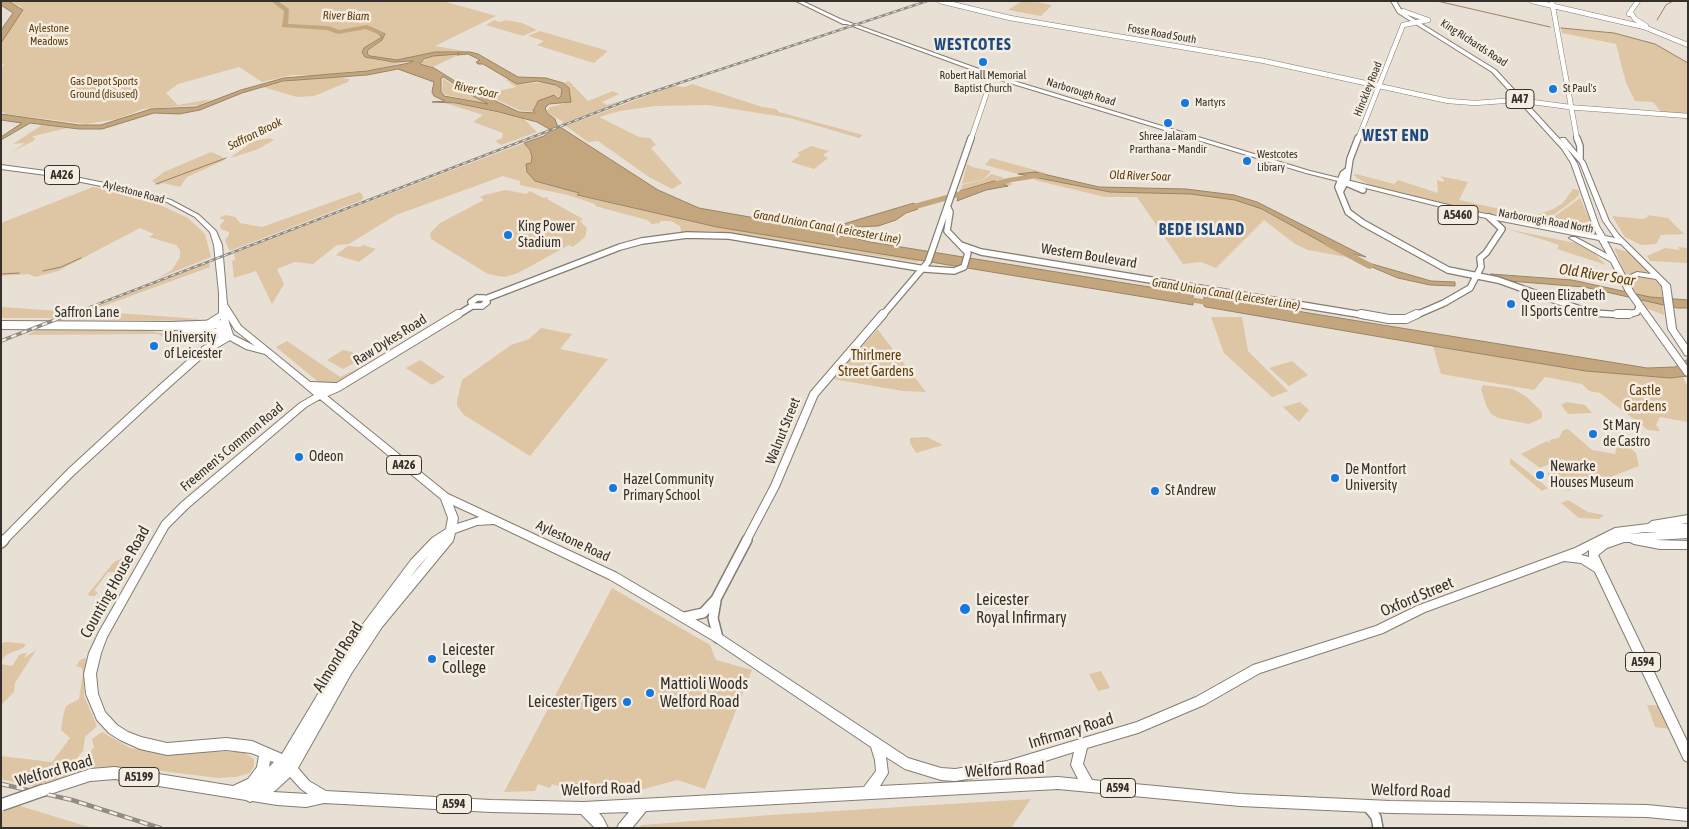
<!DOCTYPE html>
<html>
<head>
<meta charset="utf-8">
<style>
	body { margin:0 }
	#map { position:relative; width:1689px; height:829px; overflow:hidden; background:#e8e0d5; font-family:"Asap Condensed",sans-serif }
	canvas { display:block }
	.frame { position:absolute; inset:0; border:2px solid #34312c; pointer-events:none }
</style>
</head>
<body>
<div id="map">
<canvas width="1689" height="829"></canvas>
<div class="frame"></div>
</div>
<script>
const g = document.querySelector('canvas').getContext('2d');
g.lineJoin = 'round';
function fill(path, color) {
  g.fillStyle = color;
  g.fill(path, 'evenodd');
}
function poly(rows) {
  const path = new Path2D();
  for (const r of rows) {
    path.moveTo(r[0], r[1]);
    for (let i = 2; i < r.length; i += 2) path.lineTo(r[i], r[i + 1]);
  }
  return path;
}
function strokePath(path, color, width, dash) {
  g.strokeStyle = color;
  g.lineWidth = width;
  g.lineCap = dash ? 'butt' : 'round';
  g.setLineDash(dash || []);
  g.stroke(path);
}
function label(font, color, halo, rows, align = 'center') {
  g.font = font + ' "Asap Condensed",sans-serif';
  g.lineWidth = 5;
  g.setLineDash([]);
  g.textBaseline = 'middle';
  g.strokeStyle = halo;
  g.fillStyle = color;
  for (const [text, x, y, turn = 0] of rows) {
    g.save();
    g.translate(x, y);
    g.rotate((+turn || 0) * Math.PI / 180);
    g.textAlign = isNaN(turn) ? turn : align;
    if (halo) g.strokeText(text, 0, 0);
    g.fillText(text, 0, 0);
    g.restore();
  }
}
const green = poly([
	[8,1,443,1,496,16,435,46,470,52,435,52,397,60,376,58,367,55,367,52,382,40,385,34,370,27,363,27,356,28,340,32,364,27,372,30,382,37,364,48,362,50,365,57,388,62,413,60,377,69,321,75,292,75,262,82,239,67,178,84,166,93,178,105,212,99,199,105,143,109,118,119,86,124,6,114,1,111,1,67,5,65,1,64,1,43,22,12,21,7],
	[1022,1,1032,1,1052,5,1041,16,1008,10],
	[494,20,499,22,506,20,522,23,537,30,523,36,486,25],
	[1561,28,1614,33,1655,44,1688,63,1688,114,1661,112,1653,102,1635,101,1626,83,1616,44,1562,33],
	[540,31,608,51,594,63,568,55,537,45,544,41,528,36],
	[460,54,433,67,420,63,434,55],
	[340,77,349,79,348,82,314,96,297,97,263,87,291,80],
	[443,78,457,88,487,104,442,94],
	[508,79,517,84,546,82,556,85,563,91,559,99,554,95,537,102,534,107,535,112,519,110,485,94,516,87,506,80],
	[569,81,588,101,613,91,619,94,602,102,607,105,644,94,562,124,562,121,546,112,550,107,571,102,569,88,563,83],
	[692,84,762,107,776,109,779,112,863,135,859,138,790,118,708,105,655,106,620,111,599,117,639,137,650,138,656,145,651,148,682,183,672,189,649,177,598,141,588,142,566,126,673,86,685,87],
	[445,103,459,104,523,118,537,132,501,145,495,141,502,138,503,133,473,122,483,115],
	[270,124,280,128,254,141,270,138,274,140,256,150,230,158,248,145,237,144,246,139,242,137],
	[42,125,67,128,34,136,32,138,36,138,33,141,12,152,25,143,13,144],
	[524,143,530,150,532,157,527,172,535,181,579,193,578,196,717,227,920,259,917,262,714,231,681,232,680,226,671,221,660,221,660,223,652,224,647,220,595,206,595,204,568,195,520,185,520,181,503,176,396,215,349,244,337,245,313,264,295,262,277,269,284,284,272,304,256,271,234,278,232,261,235,260,234,253],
	[811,146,829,151,823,155,828,158,814,169,791,162,800,155,797,153],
	[211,152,221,156,225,160,187,177,180,187,163,183,158,185,152,181,164,172],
	[991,158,1046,173,1018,174,985,165],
	[967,164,972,167,991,171,984,179,962,184],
	[991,174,1005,178,1001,179,1013,184,1008,186,994,181,960,191,962,185,985,179],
	[1356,174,1394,184,1398,180,1438,193,1437,180,1443,182,1444,180,1440,176,1468,182,1459,200,1509,211,1505,217,1432,201,1370,185,1357,178,1354,175],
	[1035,177,1110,192,1191,194,1235,200,1262,209,1337,250,1346,257,1308,250,1295,244,1264,220,1216,268,1201,262,1183,264,1137,197,1105,197,1038,181,1033,179],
	[93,187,134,193,188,218,205,234,211,257,156,279,172,270,180,257,180,250,176,245,149,237,154,234,140,228,58,271,35,277,29,274,1,276,1,223],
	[1573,189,1579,190,1579,195,1575,199,1555,214,1536,222,1516,214,1534,216,1553,209,1563,203],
	[506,190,526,194,530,191,543,198,546,197,548,198,547,199,583,219,580,221,587,228,585,237,573,247,569,245,518,273,504,277,488,274,431,239,430,233,440,223,484,200,480,197,484,195],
	[360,192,363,196,362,200,232,250,229,250,225,240,229,235,229,232,221,229,220,225,225,220,219,218,221,217,226,215,235,217,240,223,262,227],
	[1580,198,1590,220,1588,226,1575,229,1541,222,1555,216],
	[1647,215,1668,218,1684,234,1661,235,1656,244,1641,245,1625,237,1612,216,1643,219,1648,217],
	[1507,229,1575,243,1593,252,1606,265,1557,249,1559,245,1544,240],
	[363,245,376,249,359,262,336,255,348,246,360,247],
	[1678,247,1688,248,1688,263,1650,261,1647,256,1665,248,1680,250],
	[1614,248,1628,252,1649,272,1626,275],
	[209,262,210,267,90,311,199,319,197,321,65,319],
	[1646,275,1653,278,1661,286,1664,315,1646,308,1631,286,1633,277],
	[2,307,60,311,62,314,65,315,57,318,1,318],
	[1211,317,1242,317,1248,351,1288,391,1272,397,1224,353],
	[541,328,572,334,560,349,608,359,530,456,464,415,457,406,457,401,462,380,511,345,529,339],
	[36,330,149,331,166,334,163,337,158,334,27,335],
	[877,330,878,330,926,392,903,391,833,379],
	[287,341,340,377,365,365,335,383,321,384,276,347],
	[1433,346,1586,371,1670,378,1683,377,1688,388,1688,422,1660,417,1656,425,1660,431,1648,430,1600,393,1589,391,1582,384,1545,377,1534,390,1441,374],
	[343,350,352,352,362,359,343,369,327,360],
	[420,360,445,377,432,385,406,368],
	[1292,361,1308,375,1289,386,1269,368],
	[1483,385,1513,389,1527,397,1542,412,1542,418,1529,424,1498,418,1491,414,1486,405,1481,389],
	[1300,402,1309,410,1299,422,1283,407],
	[1567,402,1585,405,1592,413,1568,414,1561,405],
	[1568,429,1592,450,1615,454,1616,449,1620,445,1629,447,1636,453,1639,466,1603,480,1593,478,1568,491,1547,474,1570,464,1563,459,1540,468,1521,454,1547,441,1551,444,1549,440,1559,438,1563,430],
	[927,437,943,445,916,453,910,443,910,438],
	[1510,458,1533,476,1548,488,1542,491,1510,464],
	[1568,500,1588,512,1604,515,1599,519,1579,518,1561,503],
	[127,556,132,557,133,561,104,617,93,617,125,573,108,572,94,591,98,592,95,596,89,596,88,594,114,562],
	[612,588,710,645,716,660,752,670,705,789,677,780,640,790,629,791,612,785,608,793,590,787,586,795,552,784,550,788,538,784,535,791,504,792],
	[8,642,26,644,23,648,6,655,1,661,1,643],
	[36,650,15,683,14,692,1,705,1,664,12,666,20,654,27,653,24,658],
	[85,658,88,660,84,681,84,696,97,726,85,737,83,751,72,764,67,776,35,787,1,779,1,756,52,762,70,738,61,730,63,716,66,706,79,699,83,673,82,668,76,666,80,660],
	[1101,671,1110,688,1098,691,1089,674],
	[1647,705,1667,706,1678,730,1655,727],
	[102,732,130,748,158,752,244,752,254,759,254,766,250,773,236,777,218,778,138,768,106,767,78,769,94,747,92,739],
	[1031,799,1011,828,638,828,642,825,771,815],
	[17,805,92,828,1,828,1,813]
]);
const water = poly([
	[1,1,8,1,23,10,1,43,1,30,13,13,1,5,1,1],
	[370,27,385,34,382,40,368,50,367,54,370,56,397,60,435,52,470,52,478,54,518,77,546,78,563,83,569,88,571,102,549,104,545,108,547,113,555,119,557,125,658,190,699,208,823,230,914,203,918,209,906,213,896,220,878,226,856,227,839,234,870,242,1193,294,1193,305,717,227,577,195,579,193,535,181,527,172,526,164,531,163,532,157,530,150,524,143,544,136,551,130,537,122,499,112,456,103,432,102,445,101,434,96,432,92,434,82,398,69,367,75,283,81,242,93,200,110,179,114,154,113,102,129,79,129,30,123,1,140,1,137,22,123,1,120,1,114,79,125,101,125,151,109,196,107,241,90,284,78,367,71,409,63,413,61,393,62,365,57,362,52,364,48,382,37,370,27],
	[459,54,457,55,468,54,480,60,476,62,478,64,483,64,517,84,537,81,556,85,562,89,561,96,558,99,554,95,538,101,533,111,535,113,519,112,472,90,470,87,458,83,434,68,420,64,424,59,433,56,459,54],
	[444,77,466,92,472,93,471,95,488,104,444,96,441,92,441,78,444,77],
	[1035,172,1099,187,1186,189,1234,195,1257,202,1366,257,1336,250,1262,209,1235,200,1191,194,1110,192,1018,174,1035,172],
	[994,181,1008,186,986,190,957,201,960,191,994,181],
	[1348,257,1431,281,1455,282,1455,286,1430,285,1398,278,1348,257],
	[1491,274,1572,280,1650,297,1688,300,1688,308,1677,308,1584,287,1509,281,1491,274],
	[1204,296,1647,368,1675,367,1688,359,1688,376,1670,378,1586,371,1433,346,1206,307,1204,306,1204,296]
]);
const stream = poly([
	[1437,1,1550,27],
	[1657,20,1666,5,1673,1],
	[1561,28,1614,33,1655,44,1688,63],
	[156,184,226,158],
	[43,271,61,267,81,258],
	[1,274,19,273]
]);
const canal = poly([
	[1186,299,1211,303]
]);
const river = poly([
	[271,1,278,1,289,9,288,24,328,26,339,30,367,25,385,34,380,35,366,29,338,34,327,30,282,27,284,11,271,1],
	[1041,173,1045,175,1044,177,1012,182,902,213,898,210,899,208,1008,178,1041,173],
	[1329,241,1373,264,1375,266,1370,269,1367,268,1326,246,1324,244,1329,241]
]);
const secondaryFar3 = poly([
	[940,1,1010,18,1264,61,1448,101,1475,103,1517,100,1570,107],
	[1532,1,1644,27,1688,45],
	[1552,2,1577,139],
	[1403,11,1428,20,1403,25],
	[1631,13,1635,19,1646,26],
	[1629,14,1638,1],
	[1567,107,1688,116],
	[971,139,986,95,988,81],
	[1358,139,1403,25]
]);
const secondaryFar2 = poly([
	[1577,138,1580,146,1580,158],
	[1347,171,1343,174,1338,187,1348,212,1363,223,1448,270,1498,280,1591,313,1627,315,1637,312,1639,307],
	[1342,181,1363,190],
	[1340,192,1347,179,1350,159,1358,138],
	[961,245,981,252,1369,316],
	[477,298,484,298,487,302,482,306,473,306,471,302,477,298],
	[485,299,620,247,642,241,687,235,729,236,925,269,954,271,964,267,968,253,947,231,950,212,948,208],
	[456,316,472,306],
	[882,316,928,262,971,138],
	[1414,316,1444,303,1470,288,1481,267,1480,258,1486,253,1502,229,1489,217]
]);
const secondaryFar1 = poly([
	[1361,314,1389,319,1406,319,1417,314],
	[1617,314,1629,314],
	[1,325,172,326,224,324],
	[186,329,224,334],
	[310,386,335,387],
	[320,395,338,387,458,314],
	[3,541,70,473,158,392,205,350,229,336],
	[746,541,775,486,814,394,883,314]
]);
const secondary = poly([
	[1,543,4,540],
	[716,601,713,618,718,638],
	[685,617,703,613,716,599,747,540],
	[1367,806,1376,817,1378,828]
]);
const primary = poly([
	[796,1,802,1,840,19,1004,78,1310,171,1481,213,1597,235,1593,226,1571,163,1562,149,1492,72,1398,13,1391,1,1396,1,1402,11,1409,16,1496,70,1566,146,1560,139,1561,138,1565,138,1585,162,1609,221,1619,235,1670,285,1676,329,1688,346,1688,356,1685,355,1668,329,1662,286,1656,279,1638,276,1628,282,1634,292,1688,367,1688,376,1685,375,1626,292,1611,262,1569,238,1571,237,1575,237,1607,254,1599,240,1481,217,1306,173,1000,80,847,24,843,24,796,1],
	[1566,147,1580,163,1603,221,1615,238,1605,236,1599,226,1577,163,1566,147],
	[1607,241,1621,244,1651,274,1637,272,1626,277,1607,241],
	[1,165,46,171,129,188,171,200,199,215,216,231,222,245,227,304,241,326,448,494,617,573,722,635,908,758,941,768,955,769,1007,761,1137,722,1196,697,1253,665,1376,626,1417,606,1575,548,1615,528,1648,524,1652,521,1688,515,1688,523,1681,524,1688,524,1688,538,1655,540,1688,541,1688,549,1660,549,1634,544,1630,542,1624,542,1607,548,1598,555,1688,743,1688,762,1684,760,1595,572,1581,563,1564,561,1425,612,1383,633,1260,673,1204,705,1138,733,1087,748,1083,764,1092,780,1240,794,1390,801,1647,805,1688,809,1688,821,1647,817,1390,813,1240,806,1058,789,646,811,632,828,617,828,619,824,629,812,599,813,603,818,608,828,595,828,581,814,491,812,324,803,306,807,277,805,252,801,250,802,246,800,115,779,90,781,44,796,40,794,38,790,40,786,90,769,115,767,233,786,248,779,257,767,259,756,251,753,226,750,167,755,140,749,120,740,109,733,97,720,86,694,84,674,89,653,99,632,162,522,182,502,300,403,314,395,265,354,246,349,226,338,223,330,221,334,215,334,214,332,221,322,221,319,211,326,205,326,204,324,205,322,219,313,219,293,214,245,210,232,195,217,167,202,126,191,46,175,1,169,1,165],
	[228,319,235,330,255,346,233,335,228,319],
	[320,399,441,499,448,518,446,529,432,538,411,560,348,644,282,754,252,741,226,738,167,743,141,737,128,732,117,725,105,712,98,694,96,674,101,653,107,637,168,528,188,508,306,407,320,399],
	[453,505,479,517,457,524,458,518,453,505],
	[494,524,609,579,714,641,871,747,875,760,876,771,864,787,584,802,491,800,326,791,309,781,298,768,351,674,382,627,453,541,455,533,477,525,494,524],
	[1645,532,1658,532,1629,534,1645,532],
	[1589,550,1589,557,1581,555,1583,554,1589,550],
	[429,555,409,579,419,566,429,555],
	[1074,752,1071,765,1078,779,1058,777,880,786,888,773,886,757,905,769,941,780,955,781,1007,773,1074,752],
	[270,761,274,762,269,767,270,761],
	[290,777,301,789,308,794,273,792,276,790,290,777]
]);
const railFar2 = poly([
	[67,316,634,98,927,1]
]);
const railFar1 = poly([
	[1,341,70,314]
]);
const rail = poly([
	[1,784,72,800,160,828]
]);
const primaryBridge = poly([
	[1,805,44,790]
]);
const markers = [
	[983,62,5,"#1478e0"],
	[1553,89,5,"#1478e0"],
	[1185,103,5,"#1478e0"],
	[1168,123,5,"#1478e0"],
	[1247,161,5,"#1478e0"],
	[508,235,5,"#1478e0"],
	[1511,304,5,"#1478e0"],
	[154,346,5,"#1478e0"],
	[1593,434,5,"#1478e0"],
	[299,457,5,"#1478e0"],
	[1540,475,5,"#1478e0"],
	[1335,478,5,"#1478e0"],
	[613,488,5,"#1478e0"],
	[1155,491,5,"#1478e0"],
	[965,609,6,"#1478e0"],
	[432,659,5,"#1478e0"],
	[650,693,5,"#1478e0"],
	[627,702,5,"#1478e0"]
];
const farParknames = [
	["Aylestone",49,29],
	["Meadows",49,42],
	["Gas Depot Sports",104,82],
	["Ground (disused)",104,95]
];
const farStreetnames = [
	["Fosse Road South",1162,34,10],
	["King Richards Road",1474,43,33],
	["Hinckley Road",1368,89,-68],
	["Narborough Road",1081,92,17],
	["Aylestone Road",134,192,15],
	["Narborough Road North",1546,221,10]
];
const farPoinames = [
	["Robert Hall Memorial",983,76,"center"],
	["Baptist Church",983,89,"center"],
	["St Paul's",1563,89],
	["Martyrs",1195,103],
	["Shree Jalaram",1168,137,"center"],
	["Prarthana – Mandir",1168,150,"center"],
	["Westcotes",1257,155],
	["Library",1257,168]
];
const farWaternames = [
	["River Biam",346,16,1],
	["River Soar",476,90,12],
	["Saffron Brook",255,134,-26],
	["Old River Soar",1140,176,2],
	["Grand Union Canal (Leicester Line)",827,227,10],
	["Grand Union Canal (Leicester Line)",1226,294,9]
];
const shields = [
	[1520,99,28],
	[62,175,35],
	[1458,215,40],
	[404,465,35],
	[1643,662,35],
	[139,777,40],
	[1118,788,35],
	[454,804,35]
];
const shieldNames = [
	["A47",1520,99],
	["A426",62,175],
	["A5460",1458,215],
	["A426",404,465],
	["A594",1643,662],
	["A5199",139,777],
	["A594",1118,788],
	["A594",454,804]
];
const poiNames = [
	["King Power",518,227],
	["Stadium",518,243],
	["Queen Elizabeth",1521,296],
	["II Sports Centre",1521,312],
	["University",164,338],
	["of Leicester",164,354],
	["St Mary",1603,426],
	["de Castro",1603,442],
	["Odeon",309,457],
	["Newarke",1550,467],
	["Houses Museum",1550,483],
	["De Montfort",1345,470],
	["University",1345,486],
	["Hazel Community",623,480],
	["Primary School",623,496],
	["St Andrew",1165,491]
];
const streetNames = [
	["Western Boulevard",1089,256,9],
	["Saffron Lane",87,313],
	["Raw Dykes Road",390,340,-32],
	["Walnut Street",783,431,-68],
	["Freemen's Common Road",232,447,-40],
	["Aylestone Road",573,541,25]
];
const parkNames = [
	["Thirlmere",876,356],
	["Street Gardens",876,372],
	["Castle",1645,391],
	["Gardens",1645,407]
];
const waterNames = [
	["Old River Soar",1597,275,9]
];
const farDistrictnames = [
	["WESTCOTES",973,45],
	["WEST END",1396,136],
	["BEDE ISLAND",1202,230]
];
const nearStreetnames = [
	["Counting House Road",115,582,-61],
	["Oxford Street",1417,597,-23],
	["Almond Road",338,657,-58],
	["Infirmary Road",1071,731,-17],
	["Welford Road",1005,770,-3],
	["Welford Road",54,771,-16],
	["Welford Road",601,789,-2],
	["Welford Road",1411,791,2]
];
const nearPoinames = [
	["Leicester",976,600],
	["Royal Infirmary",976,618],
	["Leicester",442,650],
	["College",442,668],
	["Mattioli Woods",660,684],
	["Welford Road",660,702],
	["Leicester Tigers",617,702,"right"]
];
fill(green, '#dec5a3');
fill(water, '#c4a67e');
strokePath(water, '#998365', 1);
strokePath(stream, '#998365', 1);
strokePath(canal, '#c4a67e', 5);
fill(river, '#c4a67e');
strokePath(secondaryFar3, '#847c72', 5.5);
strokePath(secondaryFar2, '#847c72', 8);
strokePath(secondaryFar1, '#847c72', 10);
strokePath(secondary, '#847c72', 12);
strokePath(primary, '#847c72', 2);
strokePath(secondaryFar3, '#fff', 4.5);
strokePath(secondaryFar2, '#fff', 5.5);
strokePath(secondaryFar1, '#fff', 8);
strokePath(secondary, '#fff', 9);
fill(primary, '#fff');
strokePath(railFar2, '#908b83', 2.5);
strokePath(railFar1, '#908b83', 4);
strokePath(rail, '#908b83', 4.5);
strokePath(railFar2, '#f5ede2', 1, [4]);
strokePath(railFar1, '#f5ede2', 2, [5.5]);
strokePath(rail, '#f5ede2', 2.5, [8]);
strokePath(primaryBridge, '#847c72', 14, []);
strokePath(primaryBridge, '#fff', 11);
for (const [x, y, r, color] of markers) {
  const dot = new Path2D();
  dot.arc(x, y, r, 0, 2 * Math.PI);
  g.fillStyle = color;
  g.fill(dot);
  strokePath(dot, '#f5ede2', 2);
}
label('11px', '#5c3d09', '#f5ede2', farParknames);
label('11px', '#34312c', '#f5ede2', farStreetnames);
label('11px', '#34312c', '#f5ede2', farPoinames, 'left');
label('italic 12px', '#5c3e0a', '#f5ede2', farWaternames);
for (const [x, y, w] of shields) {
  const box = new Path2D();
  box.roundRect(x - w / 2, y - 9.5, w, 19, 4);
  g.fillStyle = '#f5ede2';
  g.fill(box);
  strokePath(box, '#34312c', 1);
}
label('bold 12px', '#34312c', null, shieldNames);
label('14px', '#34312c', '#f5ede2', poiNames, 'left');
label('14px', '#34312c', '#f5ede2', streetNames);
label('14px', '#5c3d09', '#f5ede2', parkNames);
label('italic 15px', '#5c3e0a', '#f5ede2', waterNames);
g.letterSpacing = '1px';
label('bold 16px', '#1f4a7f', '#f5ede2', farDistrictnames);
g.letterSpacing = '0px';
label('16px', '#34312c', '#f5ede2', nearStreetnames);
label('16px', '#34312c', '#f5ede2', nearPoinames, 'left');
</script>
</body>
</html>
